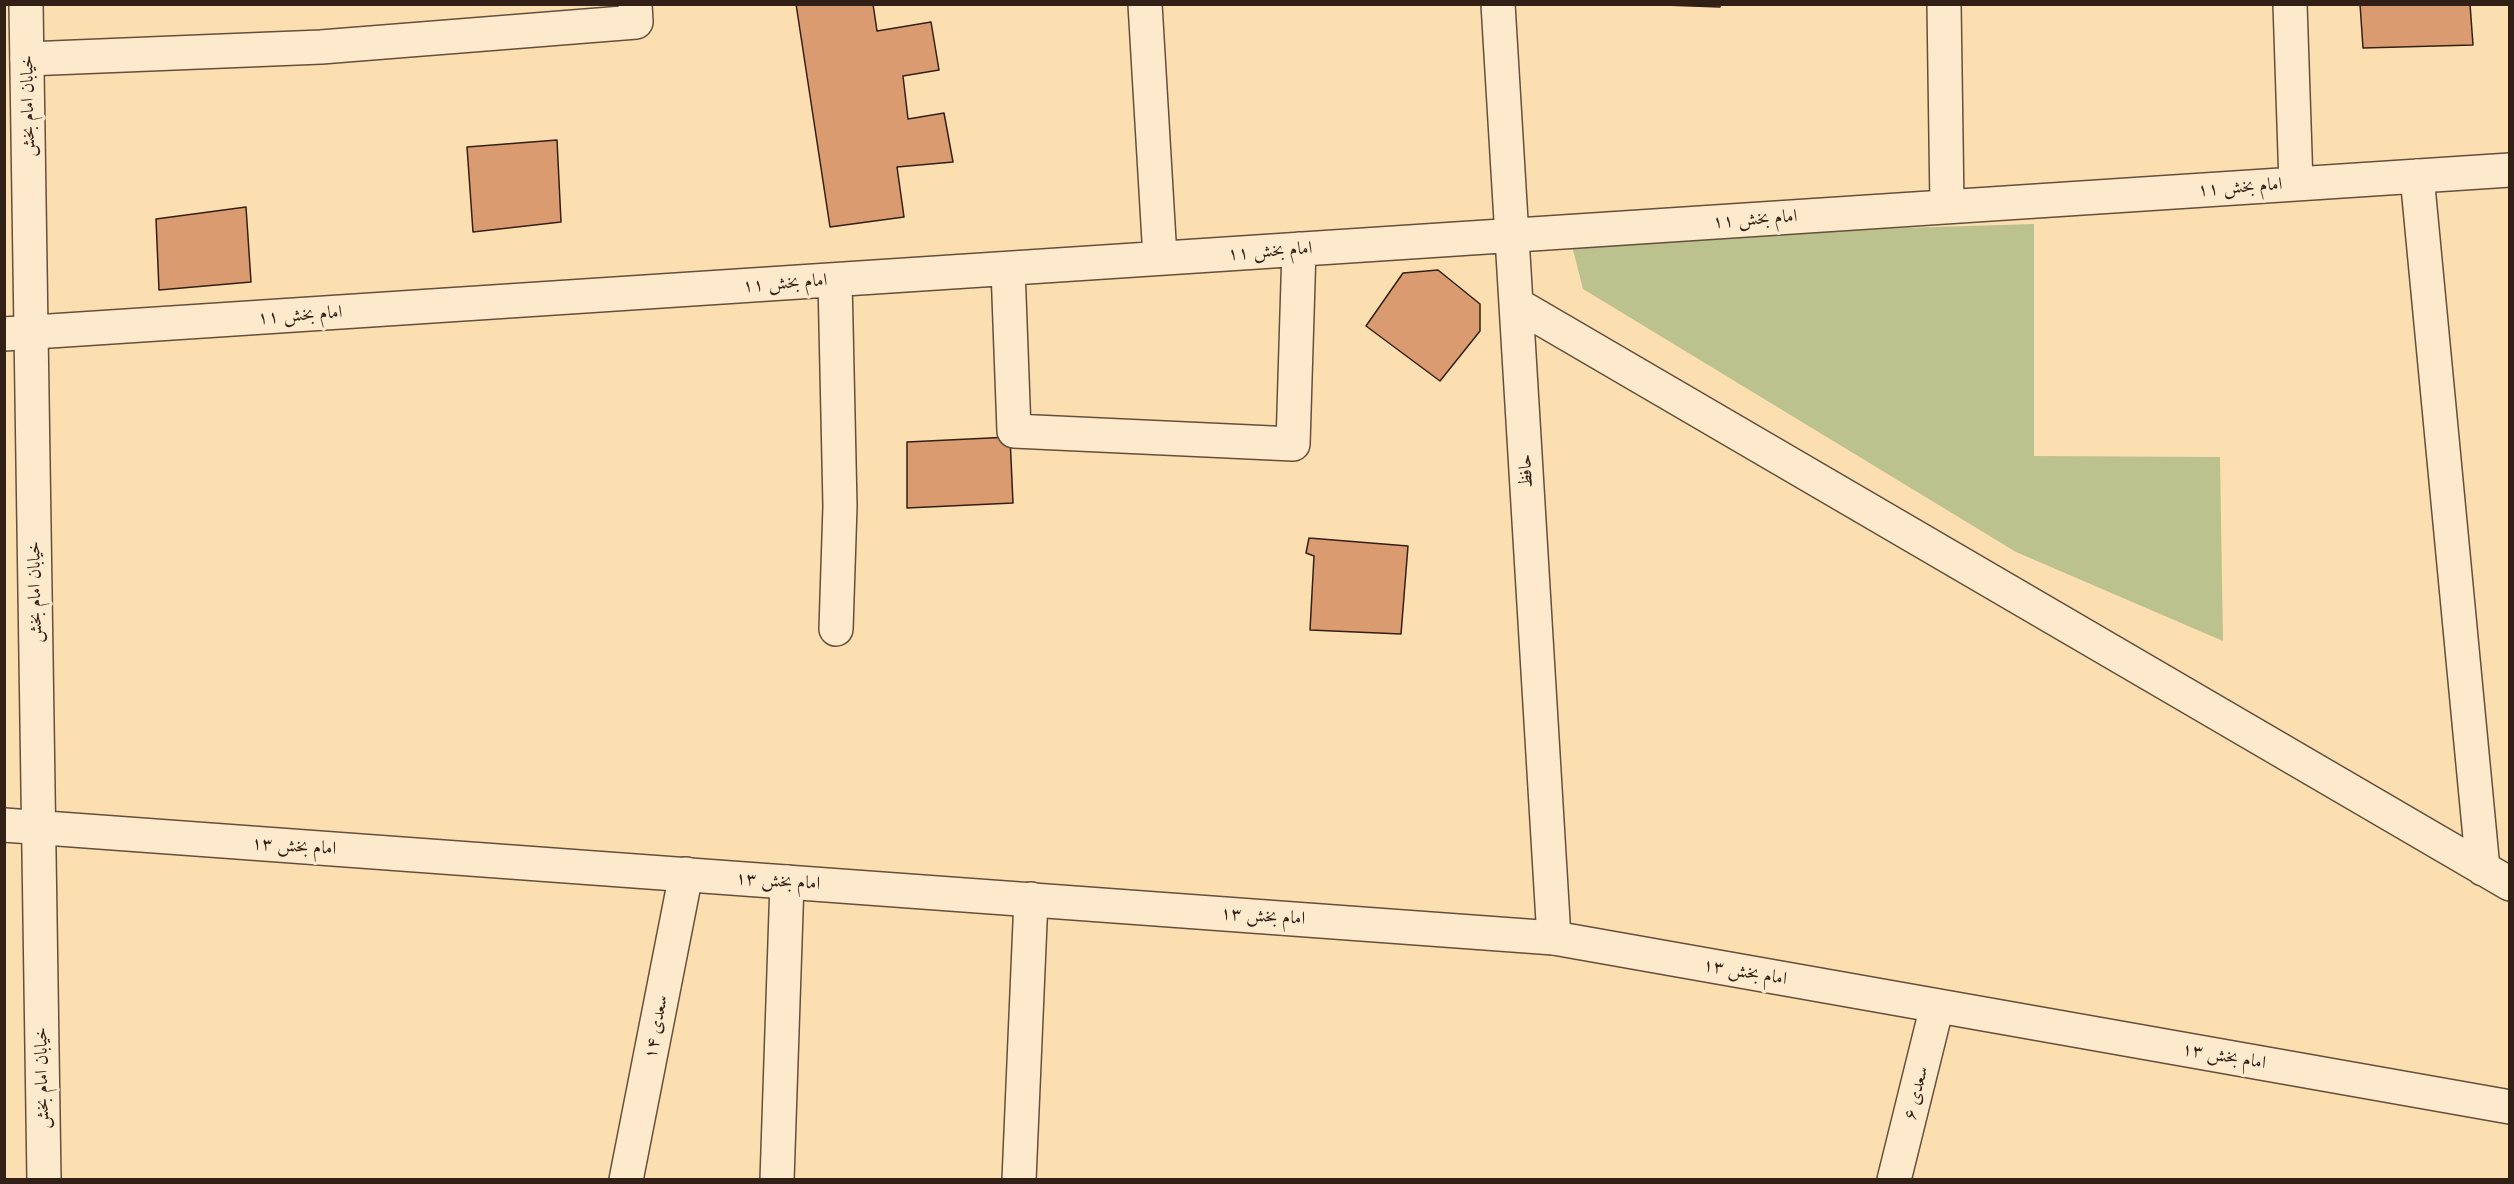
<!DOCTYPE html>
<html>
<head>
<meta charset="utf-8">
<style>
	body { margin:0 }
	#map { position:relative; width:2514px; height:1184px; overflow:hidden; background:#fcdfb1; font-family:"Libre Caslon Text",serif }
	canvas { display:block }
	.frame { position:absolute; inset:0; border:6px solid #321f16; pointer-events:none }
</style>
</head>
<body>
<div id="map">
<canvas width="2514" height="1184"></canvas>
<div class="frame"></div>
</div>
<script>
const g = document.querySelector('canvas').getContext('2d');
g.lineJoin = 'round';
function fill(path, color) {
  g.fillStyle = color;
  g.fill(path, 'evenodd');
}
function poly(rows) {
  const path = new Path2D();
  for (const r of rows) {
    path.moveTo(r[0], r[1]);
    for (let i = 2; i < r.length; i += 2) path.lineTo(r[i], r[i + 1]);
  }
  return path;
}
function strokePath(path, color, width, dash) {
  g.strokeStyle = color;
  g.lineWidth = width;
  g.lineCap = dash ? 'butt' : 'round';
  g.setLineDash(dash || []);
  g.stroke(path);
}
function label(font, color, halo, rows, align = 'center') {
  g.font = font + ' "Libre Caslon Text",Amiri,serif';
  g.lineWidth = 6;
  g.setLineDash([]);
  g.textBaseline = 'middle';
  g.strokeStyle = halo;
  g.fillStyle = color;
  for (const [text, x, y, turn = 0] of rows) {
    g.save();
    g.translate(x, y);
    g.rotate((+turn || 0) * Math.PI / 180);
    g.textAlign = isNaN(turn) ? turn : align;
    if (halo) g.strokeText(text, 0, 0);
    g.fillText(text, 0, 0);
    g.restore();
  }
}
const green = poly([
	[2034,224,2034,456,2220,457,2223,641,2016,552,1583,289,1570,238]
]);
const building = poly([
	[796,4,873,4,877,31,931,22,939,70,903,76,908,119,944,113,953,162,897,167,904,217,830,227,796,4],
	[1636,4,1720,4,1720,7,1636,4],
	[2360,4,2470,4,2473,45,2363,48,2360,4],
	[557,140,561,222,473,232,467,147,557,140],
	[246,207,251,282,159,290,156,219,246,207],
	[1438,270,1480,304,1480,331,1440,381,1366,326,1403,273,1438,270],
	[1010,437,1013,503,907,508,907,442,1010,437],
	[1309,538,1408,546,1401,634,1310,630,1314,556,1306,553,1309,538]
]);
const minor = poly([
	[1145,4,1160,258],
	[1498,4,1554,938],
	[1944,4,1947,206],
	[2290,4,2296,184],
	[27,59,321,47,636,22,635,4],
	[2417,176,2483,869],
	[1008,269,1014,431,1293,444,1299,249],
	[835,280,840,506,836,629],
	[1516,304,2510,884],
	[4,334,2510,170],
	[626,1180,686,874],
	[777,1180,787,882],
	[1019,1180,1031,899],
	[1894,1180,1937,1006]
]);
const tertiary = poly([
	[26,4,44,1180],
	[4,825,1554,938,2510,1107]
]);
const streetNames = [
	["خیابان امام بخش",28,106,-91],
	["امام بخش ۱۱",2240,187,-4],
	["امام بخش ۱۱",1755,219,-4],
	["امام بخش ۱۱",1270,251,-4],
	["امام بخش ۱۱",785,283,-4],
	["امام بخش ۱۱",300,315,-4],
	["حافظ",1526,471,-93],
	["خیابان امام بخش",35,592,-91],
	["امام بخش ۱۳",294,846,4],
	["امام بخش ۱۳",778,881,4],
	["امام بخش ۱۳",1263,916,4],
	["امام بخش ۱۳",1745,972,10],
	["سعدی ۱۴",656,1027,-79],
	["امام بخش ۱۳",2224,1056,10],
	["خیابان امام بخش",42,1078,-91],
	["سعدی ۶",1916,1093,-76]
];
fill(green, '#bcc28e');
fill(building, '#db9b71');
strokePath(building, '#321f16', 1.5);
strokePath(minor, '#644f3d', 36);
strokePath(tertiary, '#644f3d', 36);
strokePath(minor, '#fdeacc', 33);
strokePath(tertiary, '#fdeacc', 33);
label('18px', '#321f16', '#fdeacc', streetNames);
</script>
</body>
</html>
